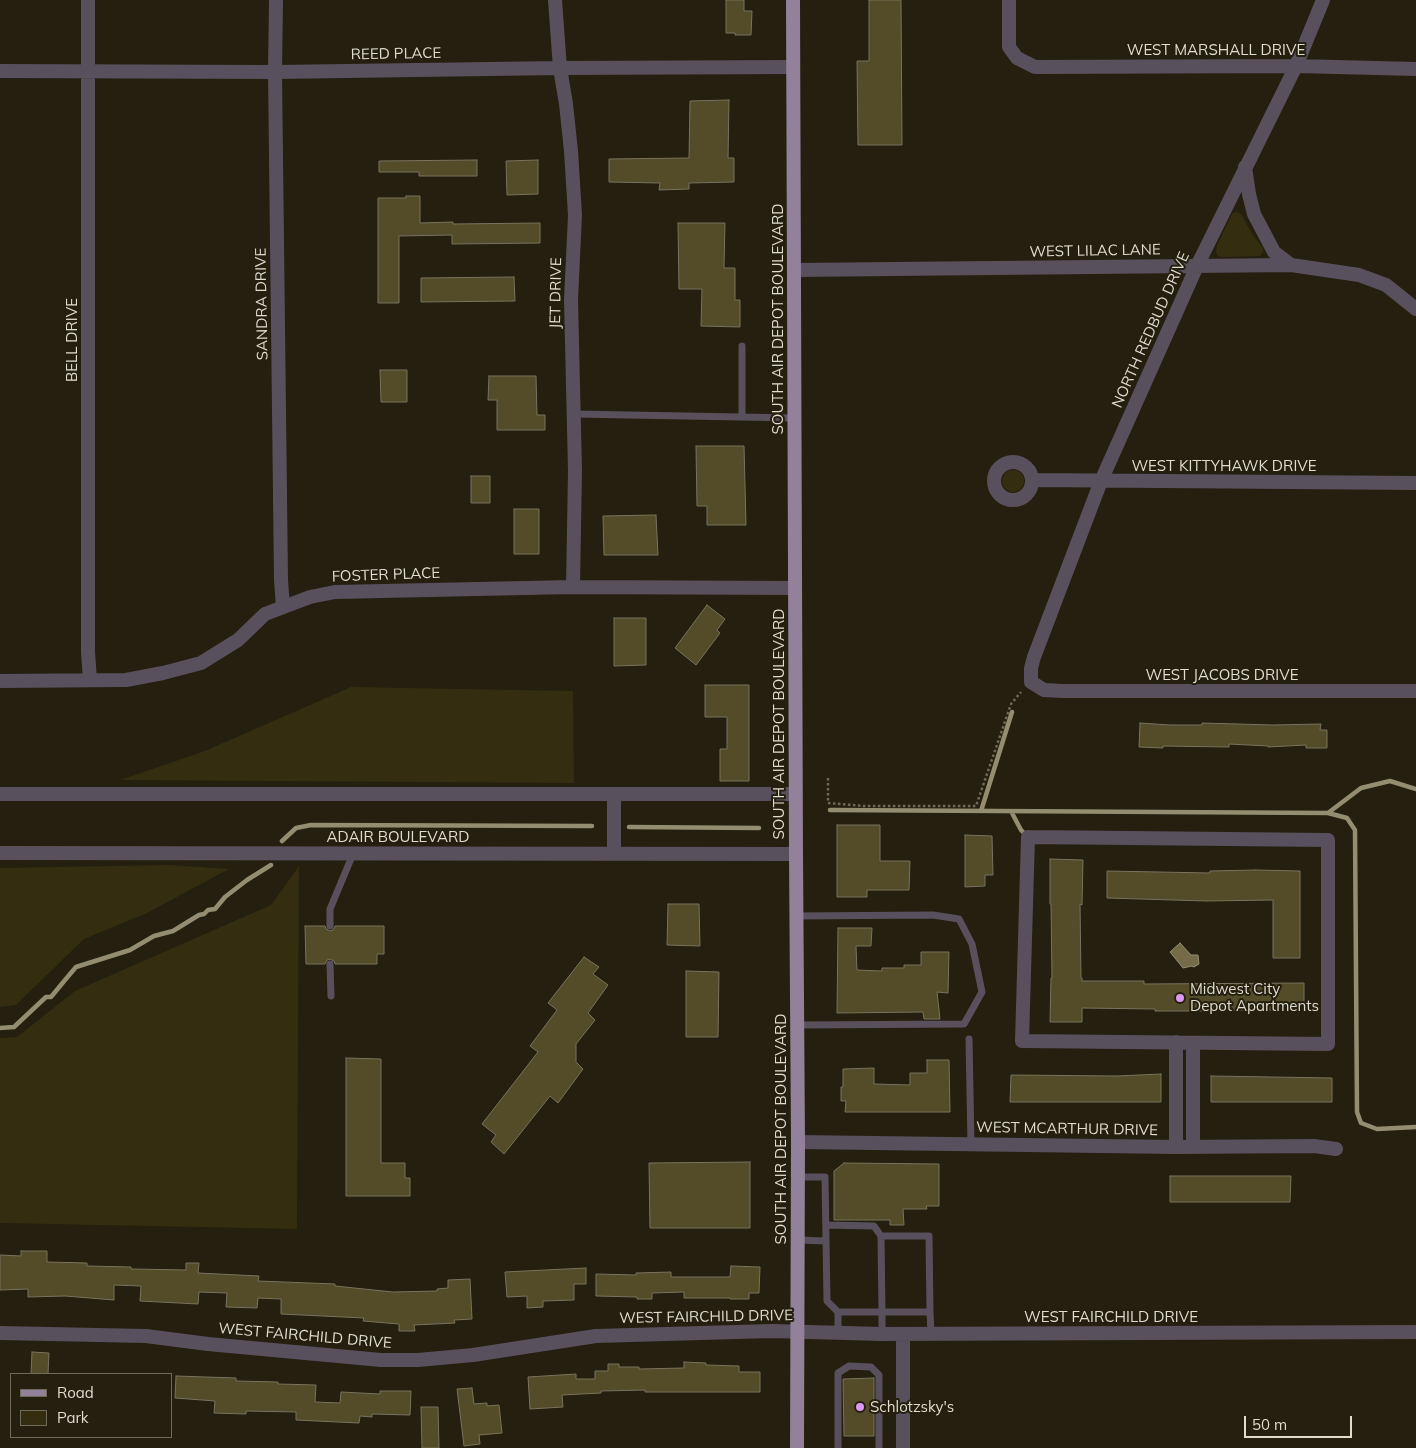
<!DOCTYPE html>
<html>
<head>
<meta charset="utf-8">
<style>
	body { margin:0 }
	#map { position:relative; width:1416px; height:1448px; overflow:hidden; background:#241f0e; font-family:Mulish,sans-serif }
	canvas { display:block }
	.legend { position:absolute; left:10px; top:1373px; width:162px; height:65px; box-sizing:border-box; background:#241f0e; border:1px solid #6f6b5c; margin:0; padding:6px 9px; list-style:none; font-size:15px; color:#dfdcd0 }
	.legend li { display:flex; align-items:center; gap:10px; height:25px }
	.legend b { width:25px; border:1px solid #6f6b5c }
	.scale { position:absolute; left:1244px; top:1416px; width:108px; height:22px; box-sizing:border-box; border:2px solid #dfdcd0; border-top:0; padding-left:6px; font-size:15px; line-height:18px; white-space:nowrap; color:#dfdcd0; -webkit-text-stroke:4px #241f0e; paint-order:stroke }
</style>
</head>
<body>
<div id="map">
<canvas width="1416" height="1448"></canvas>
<ul class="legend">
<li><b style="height:6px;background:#93809a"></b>Road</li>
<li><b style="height:14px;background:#352d0f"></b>Park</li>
</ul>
<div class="scale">50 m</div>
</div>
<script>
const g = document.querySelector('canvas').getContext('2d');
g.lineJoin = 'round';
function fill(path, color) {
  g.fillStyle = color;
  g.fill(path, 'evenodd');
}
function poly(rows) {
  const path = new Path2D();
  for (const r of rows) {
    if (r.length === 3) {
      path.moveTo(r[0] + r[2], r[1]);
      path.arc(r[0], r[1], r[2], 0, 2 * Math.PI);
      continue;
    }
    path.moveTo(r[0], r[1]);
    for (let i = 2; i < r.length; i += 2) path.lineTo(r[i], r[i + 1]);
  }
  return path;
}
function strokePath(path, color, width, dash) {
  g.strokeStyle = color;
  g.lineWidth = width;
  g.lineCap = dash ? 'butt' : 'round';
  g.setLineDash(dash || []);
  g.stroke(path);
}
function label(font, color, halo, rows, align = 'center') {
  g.font = font + ' Mulish,sans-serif';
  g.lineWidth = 4;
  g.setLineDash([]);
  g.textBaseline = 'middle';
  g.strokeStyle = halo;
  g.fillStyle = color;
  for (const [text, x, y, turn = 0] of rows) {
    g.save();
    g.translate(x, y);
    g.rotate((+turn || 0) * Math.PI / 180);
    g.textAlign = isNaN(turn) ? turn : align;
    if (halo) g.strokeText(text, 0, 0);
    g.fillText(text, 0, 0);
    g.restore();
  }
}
const green = poly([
	[1237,212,1241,214,1254,237,1263,248,1263,252,1260,256,1222,257,1218,256,1216,253,1217,245,1231,216,1233,213],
	[1013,481,11],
	[351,687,573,691,574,783,120,780,205,751],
	[170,865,229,869,147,913,84,939,16,1005,0,1007,0,868],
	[299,866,297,1229,0,1223,0,1038,17,1037,75,991,271,905]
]);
const water = poly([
	[1180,943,1191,955,1198,955,1199,964,1194,967,1192,966,1183,968,1170,952,1180,943]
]);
const stream = poly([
	[830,810,1328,813,1347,818,1355,830,1357,1112,1361,1123,1377,1129,1416,1127],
	[981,811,1012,712],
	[1012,813,1021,830,1027,836],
	[1328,813,1361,788,1390,781,1416,789],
	[629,827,759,828],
	[282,841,296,828,311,825,592,826],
	[0,1028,14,1027,46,997,51,997,65,980,76,967,130,950,154,936,173,931,199,915,204,914,208,910,215,909,225,897,247,880,271,865]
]);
const building = poly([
	[726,0,744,0,744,11,752,11,751,35,735,35,735,33,726,33,726,0],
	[869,0,901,0,902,145,858,145,857,61,869,61,869,0],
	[729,100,728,158,734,158,734,182,689,183,689,189,659,190,660,183,609,182,609,159,689,158,690,101,729,100],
	[477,160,477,176,419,176,419,172,379,172,379,161,477,160],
	[538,160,538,194,507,195,506,161,538,160],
	[406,196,420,196,420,223,453,222,453,224,540,223,540,243,452,244,452,235,399,236,399,303,378,303,378,198,406,198,406,196],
	[678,223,725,223,724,268,735,268,735,300,740,300,740,327,701,326,702,289,679,289,678,223],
	[514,277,515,301,421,302,421,278,514,277],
	[380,370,407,370,407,402,381,402,380,370],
	[489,376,536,376,537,415,545,415,545,430,497,430,497,400,488,400,489,376],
	[696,446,744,446,746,525,707,525,707,506,697,506,696,446],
	[471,476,490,476,490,503,471,503,471,476],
	[514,509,539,509,539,554,514,554,514,509],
	[656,515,658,555,604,555,603,516,656,515],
	[707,605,725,619,717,630,720,633,696,665,675,648,707,605],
	[614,618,646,618,646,665,614,666,614,618],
	[705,685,749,685,749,781,720,781,720,749,727,749,727,717,705,717,705,685],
	[1140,723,1170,725,1202,725,1202,723,1273,725,1321,724,1320,730,1327,730,1327,748,1306,748,1306,745,1268,747,1268,746,1229,744,1229,747,1163,746,1163,748,1139,747,1140,723],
	[837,825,880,825,880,861,910,861,909,890,867,890,867,897,837,897,837,825],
	[965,835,992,836,993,875,985,875,985,886,965,887,965,835],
	[1050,859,1083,860,1082,905,1080,904,1081,978,1082,978,1082,981,1144,981,1144,984,1304,983,1304,1010,1204,1010,1204,1011,1155,1011,1155,1009,1082,1008,1082,1022,1050,1022,1051,978,1052,978,1051,904,1050,904,1050,859],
	[1255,870,1300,871,1300,958,1273,958,1273,900,1206,901,1107,898,1107,871,1210,873,1210,871,1255,870],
	[668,904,699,904,700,946,667,945,668,904],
	[305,926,325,926,326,929,330,931,333,930,335,926,384,926,384,954,377,954,377,964,335,964,334,961,330,959,327,960,325,964,306,964,305,926],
	[838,928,872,928,871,946,856,946,857,970,882,971,882,968,904,968,904,965,921,965,921,952,949,952,948,993,937,992,940,1019,924,1019,923,1012,837,1013,838,928],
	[584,957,599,967,593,974,608,985,588,1013,595,1020,576,1044,576,1062,583,1069,558,1103,550,1096,504,1154,491,1142,496,1135,482,1124,538,1052,530,1046,557,1010,548,1003,584,957],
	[686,971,719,972,718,1037,686,1037,686,971],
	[346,1058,381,1059,381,1163,405,1163,405,1178,410,1178,410,1196,346,1196,346,1058],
	[927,1060,949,1060,950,1112,845,1112,846,1101,841,1101,841,1087,843,1087,843,1069,874,1068,874,1084,910,1085,910,1073,927,1073,927,1060],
	[1161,1074,1161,1102,1010,1102,1011,1075,1117,1076,1161,1074],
	[1211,1076,1332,1078,1332,1102,1211,1102,1211,1076],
	[750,1162,750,1228,650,1228,649,1163,750,1162],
	[844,1163,939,1164,939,1206,926,1206,927,1209,903,1209,904,1225,890,1225,890,1220,834,1220,834,1171,844,1163],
	[1170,1176,1291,1176,1290,1202,1170,1202,1170,1176],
	[21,1251,47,1251,47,1262,87,1263,87,1266,131,1267,131,1269,186,1270,186,1263,199,1263,198,1273,259,1276,258,1281,335,1284,335,1286,393,1292,437,1291,437,1289,448,1288,448,1280,470,1279,472,1319,454,1320,455,1323,414,1325,415,1331,399,1331,399,1324,363,1321,364,1318,281,1314,281,1299,258,1298,257,1308,226,1307,227,1293,199,1292,198,1304,140,1301,141,1286,114,1285,114,1300,65,1296,28,1297,28,1289,0,1290,0,1255,21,1256,21,1251],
	[731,1266,760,1267,759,1293,749,1293,749,1299,730,1299,730,1298,684,1298,684,1292,652,1293,652,1299,637,1299,637,1297,596,1296,596,1274,636,1275,636,1273,671,1272,671,1277,730,1277,731,1266],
	[586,1268,586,1284,574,1284,574,1300,543,1301,543,1307,527,1308,527,1296,507,1297,505,1272,586,1268],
	[32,1352,49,1353,48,1374,31,1374,32,1352],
	[684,1362,706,1363,706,1365,739,1366,739,1372,760,1372,760,1392,645,1392,645,1390,601,1391,601,1393,562,1395,563,1407,530,1409,528,1377,576,1374,576,1379,595,1379,595,1371,608,1371,608,1364,619,1364,619,1367,639,1367,639,1369,684,1368,684,1362],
	[176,1376,236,1378,236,1381,278,1382,278,1384,316,1385,315,1402,340,1403,341,1392,380,1394,380,1391,411,1391,410,1415,372,1414,372,1417,360,1416,359,1423,296,1420,296,1412,246,1411,246,1414,214,1413,215,1401,175,1398,176,1376],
	[874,1378,874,1436,844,1436,843,1379,874,1378],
	[472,1388,474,1404,487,1403,487,1406,499,1405,502,1433,479,1435,480,1444,464,1446,457,1389,472,1388],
	[421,1407,438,1407,439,1448,422,1448,421,1407]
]);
const path = poly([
	[828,778,828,803,864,806,976,806,1011,704,1021,692]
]);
const service = poly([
	[574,414,795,418],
	[742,417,742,346],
	[796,916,933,915,959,919,972,944,982,992,964,1024,797,1025],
	[330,926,330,909,353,854],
	[330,964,331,996],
	[969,1039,971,1144],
	[797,1177,825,1177,827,1301,838,1312,838,1333],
	[826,1225,874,1226,881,1236,882,1312,838,1312],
	[881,1236,929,1236,930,1312],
	[797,1240,826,1241],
	[882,1334,882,1312,930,1312,931,1334],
	[838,1448,838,1373,849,1366,871,1367,879,1375,879,1448]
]);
const minor = poly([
	[88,0,88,652,90,680],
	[555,0,560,68,566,104,571,151,575,215,571,300,575,471,573,587],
	[1009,0,1009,47,1017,58,1035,67,1296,66,1416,69],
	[1323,0,1296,66,1197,266,1101,481,1034,657,1031,668,1031,682,1044,690,1062,691,1416,691],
	[0,71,275,72,560,68,793,67],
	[1245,167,1249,194,1254,214,1274,252,1291,265],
	[794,270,1291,265,1359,275,1386,285,1416,309],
	[1013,481,19],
	[1033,480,1416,483],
	[0,681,126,680,163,673,201,663,238,640,265,614,310,597,335,592,573,587,795,588],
	[1028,837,1328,840,1328,1044,1022,1041,1028,837],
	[1176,1042,1176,1147],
	[1193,1043,1193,1147],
	[798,1142,1176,1147,1314,1146,1336,1149],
	[0,1333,146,1336,208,1344,381,1360,418,1360,473,1355,596,1336,772,1331,882,1334,1416,1332],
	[903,1334,903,1448]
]);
const tertiary = poly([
	[276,0,275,72,281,580,283,607],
	[0,794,795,794],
	[0,853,796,854],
	[614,853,614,794]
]);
const primary = poly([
	[793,0,796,854,798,1142,797,1448]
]);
const markers = [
	[1180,998,5,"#dc99f4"],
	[860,1407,5,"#dc99f4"]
];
const streetNames = [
	["WEST MARSHALL DRIVE",1216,50],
	["REED PLACE",396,54,-1],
	["WEST LILAC LANE",1095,251,-1],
	["JET DRIVE",556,293,-89],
	["SANDRA DRIVE",262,304,-91],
	["SOUTH AIR DEPOT BOULEVARD",778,319,-90],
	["NORTH REDBUD DRIVE",1151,330,-66],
	["BELL DRIVE",72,340,-90],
	["WEST KITTYHAWK DRIVE",1224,466],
	["FOSTER PLACE",386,575,-2],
	["WEST JACOBS DRIVE",1222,675],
	["SOUTH AIR DEPOT BOULEVARD",779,724,-90],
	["ADAIR BOULEVARD",398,837],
	["SOUTH AIR DEPOT BOULEVARD",781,1129,-90],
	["WEST MCARTHUR DRIVE",1067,1129,1],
	["WEST FAIRCHILD DRIVE",706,1317,-1],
	["WEST FAIRCHILD DRIVE",1111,1317],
	["WEST FAIRCHILD DRIVE",305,1336,5]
];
const poiNames = [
	["Midwest City",1190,989],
	["Depot Apartments",1190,1006],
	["Schlotzsky's",870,1407]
];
fill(green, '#352d0f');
fill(water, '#756b48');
strokePath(water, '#958d71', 1);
strokePath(stream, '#958d71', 4.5);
fill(building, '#544b28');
strokePath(building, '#79735f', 1);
strokePath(path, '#6e695a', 2.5, [2.5, 2.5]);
strokePath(service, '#59505d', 7);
strokePath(minor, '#59505d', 14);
strokePath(tertiary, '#59505d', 14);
strokePath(primary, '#93809a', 14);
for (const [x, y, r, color] of markers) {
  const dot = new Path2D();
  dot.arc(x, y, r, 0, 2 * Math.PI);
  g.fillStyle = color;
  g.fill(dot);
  strokePath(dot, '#241f0e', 2);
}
label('15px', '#dfdcd0', '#241f0e', streetNames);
label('15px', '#dfdcd0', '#241f0e', poiNames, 'left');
</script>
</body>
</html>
